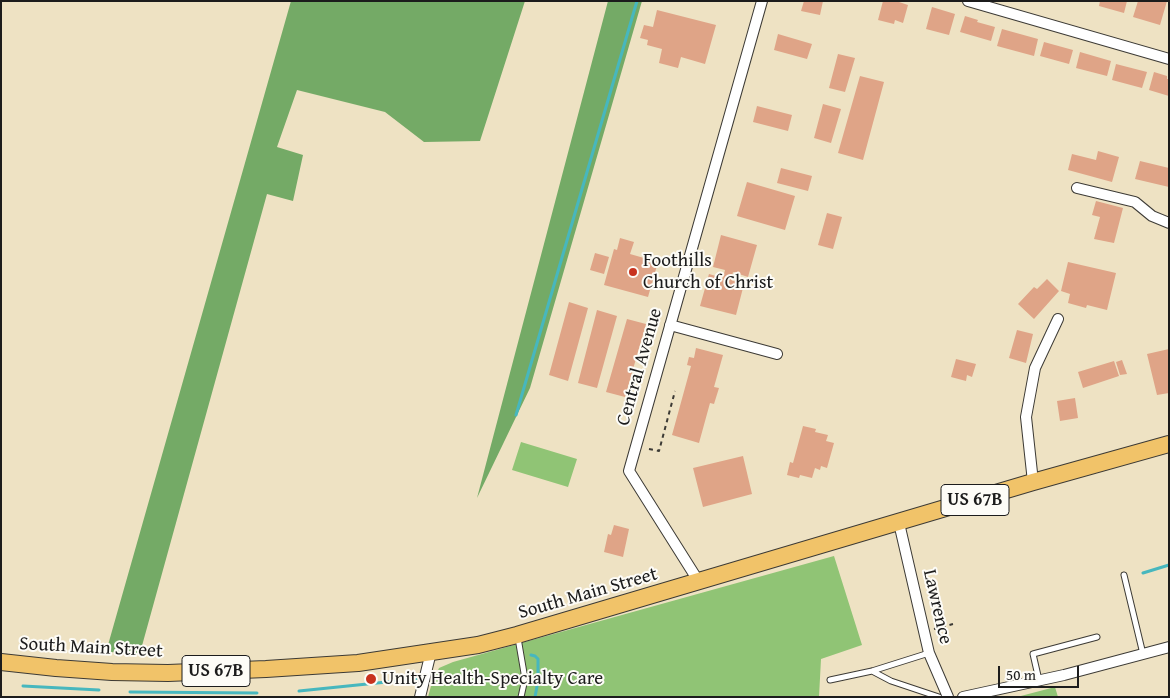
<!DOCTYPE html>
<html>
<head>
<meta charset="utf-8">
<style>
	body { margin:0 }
	#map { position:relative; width:1170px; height:698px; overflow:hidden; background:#eee2c3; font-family:"Gentium Book Plus",serif }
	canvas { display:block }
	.frame { position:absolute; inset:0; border:2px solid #1c1c1c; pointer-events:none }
	.scale { position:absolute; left:998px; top:666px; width:81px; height:22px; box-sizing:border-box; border:2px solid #1c1c1c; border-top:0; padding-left:6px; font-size:15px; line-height:18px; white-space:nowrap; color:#1c1c1c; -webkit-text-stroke:4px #fdfcf7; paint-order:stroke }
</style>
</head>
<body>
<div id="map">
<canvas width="1170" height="698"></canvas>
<div class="frame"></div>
<div class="scale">50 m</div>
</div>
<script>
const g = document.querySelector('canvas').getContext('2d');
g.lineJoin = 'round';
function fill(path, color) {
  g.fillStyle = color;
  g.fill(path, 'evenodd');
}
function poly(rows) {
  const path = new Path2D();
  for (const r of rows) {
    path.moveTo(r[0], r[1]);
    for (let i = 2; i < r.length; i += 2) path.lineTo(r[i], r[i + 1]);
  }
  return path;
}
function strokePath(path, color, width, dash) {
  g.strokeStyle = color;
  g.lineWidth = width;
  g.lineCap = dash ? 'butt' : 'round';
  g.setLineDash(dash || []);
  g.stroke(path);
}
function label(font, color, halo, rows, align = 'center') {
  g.font = font + ' "Gentium Book Plus",serif';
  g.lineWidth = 4;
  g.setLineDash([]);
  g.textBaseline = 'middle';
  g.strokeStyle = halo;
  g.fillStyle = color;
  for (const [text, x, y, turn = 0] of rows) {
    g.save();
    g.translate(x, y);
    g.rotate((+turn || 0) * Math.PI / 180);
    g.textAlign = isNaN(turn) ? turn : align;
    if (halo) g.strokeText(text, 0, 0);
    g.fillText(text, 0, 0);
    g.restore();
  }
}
const green = poly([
	[521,442,577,459,568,487,512,470],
	[834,556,862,645,821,659,819,697,428,697,431,686,439,668,453,662],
	[1055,687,1058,697,1017,697]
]);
const forest = poly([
	[291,1,525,1,480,141,424,142,385,112,297,90,277,147,303,155,293,201,267,194,140,653,106,652],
	[608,1,642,1,530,388,477,498]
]);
const stream = poly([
	[516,415,637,1],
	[1143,573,1169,565],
	[531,655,535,656,538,659,538,681,535,697],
	[23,686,99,690],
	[299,691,416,679],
	[130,692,257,693]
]);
const building = poly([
	[804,1,823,1,820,15,801,11],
	[883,1,896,1,908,5,903,23,895,20,894,24,878,20],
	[1100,1,1127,1,1124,13,1099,6],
	[1138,1,1167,1,1160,25,1133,17],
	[932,7,955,14,949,35,926,29],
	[657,10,716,25,705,64,681,57,678,68,659,63,662,49,647,45,648,40,640,38,644,25,653,27],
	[965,16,978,20,977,22,995,27,991,41,960,32],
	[1002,29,1038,39,1034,56,997,46],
	[778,34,812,44,807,59,774,50],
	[1044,42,1073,50,1069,64,1040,56],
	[1080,52,1111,61,1107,76,1076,68],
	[838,54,855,58,845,92,829,88],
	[1116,64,1147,72,1142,88,1112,80],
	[1154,72,1167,76,1167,79,1169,79,1169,96,1149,90],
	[860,76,884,82,863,160,838,153],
	[823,104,841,109,831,143,814,138],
	[757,106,792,115,788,131,753,122],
	[1098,151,1119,157,1112,182,1068,170,1072,154,1096,160],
	[1140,161,1169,168,1169,187,1135,179],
	[781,168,812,176,808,191,777,183],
	[747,182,795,196,785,230,737,216],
	[1096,201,1123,208,1114,243,1094,239,1100,217,1092,215],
	[827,213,842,217,833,249,818,245],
	[721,235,757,245,748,277,733,272,731,280,744,284,736,315,700,306,709,274,723,278,725,270,713,267],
	[620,238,634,242,630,254,658,262,648,297,604,285,614,249,617,250],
	[595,253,609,257,604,274,590,270],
	[1068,262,1116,273,1107,310,1087,305,1086,308,1068,303,1070,294,1061,291],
	[1047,279,1059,291,1034,319,1018,304,1034,287,1037,289],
	[569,302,588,308,568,381,549,375],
	[597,310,617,316,597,388,578,383],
	[627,319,646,324,625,397,606,392],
	[1017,330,1033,334,1026,363,1009,358],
	[696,348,723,355,714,387,719,388,714,404,710,403,699,443,672,435,691,366,687,365,689,357,694,358],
	[1169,349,1169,393,1157,395,1147,354],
	[956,359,976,364,972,377,967,375,966,381,951,377],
	[1122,360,1127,374,1120,375,1116,362],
	[1114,361,1119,376,1083,388,1078,372],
	[1075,398,1078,418,1060,421,1057,401],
	[803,426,816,429,815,432,828,435,826,441,834,443,827,468,821,466,820,470,815,468,812,478,800,475,799,478,787,475,790,462,793,463],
	[743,456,752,494,703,507,693,468],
	[614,525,629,529,623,557,604,552,608,534,611,535]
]);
const path = poly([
	[649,449,659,451,675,391],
	[934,629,953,624]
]);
const lane = poly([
	[1124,575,1143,654],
	[518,638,525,679,521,697],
	[872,671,891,681,939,697],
	[830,680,872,671,929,653],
	[1039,680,1033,654,1097,637]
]);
const street = poly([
	[968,1,1169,59],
	[1077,188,1135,202,1152,216,1169,223],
	[670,325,777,354],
	[1033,482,1026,417,1035,368,1058,319],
	[899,523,929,653,948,697],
	[699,582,629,471,762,1],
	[420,697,431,652],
	[963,697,1064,675,1169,647]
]);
const primary = poly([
	[1,662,56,668,112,672,168,673,266,669,358,663,478,645,517,635,1033,482,1169,444]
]);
const markers = [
	[633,272,5,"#c8321e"],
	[371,679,6,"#c8321e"]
];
const shields = [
	[975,500,68],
	[216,671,68]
];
const shieldNames = [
	["US 67B",975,500],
	["US 67B",216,671]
];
const poiNames = [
	["Foothills",643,261],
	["Church of Christ",643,283],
	["Unity Health-Specialty Care",382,679]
];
const streetNames = [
	["Central Avenue",640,367,-74],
	["South Main Street",588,594,-16],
	["Lawrence",937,607,77],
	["South Main Street",91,648,3]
];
fill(green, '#90c475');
fill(forest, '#74aa66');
strokePath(stream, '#47b7be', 3);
fill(building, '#dfa487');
strokePath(lane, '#3c3a35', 7);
strokePath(street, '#3c3a35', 12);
strokePath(primary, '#3c3a35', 18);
strokePath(path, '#3c3a35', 2, [4, 4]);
strokePath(lane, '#fff', 5);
strokePath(street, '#fff', 10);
strokePath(primary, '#f1c369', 16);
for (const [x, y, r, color] of markers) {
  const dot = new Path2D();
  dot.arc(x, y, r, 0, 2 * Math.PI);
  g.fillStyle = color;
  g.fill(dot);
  strokePath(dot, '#fdfcf7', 2);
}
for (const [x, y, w] of shields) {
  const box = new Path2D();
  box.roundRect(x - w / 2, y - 15.5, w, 31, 4);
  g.fillStyle = '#fdfcf7';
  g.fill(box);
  strokePath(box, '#1c1c1c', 1);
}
label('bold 18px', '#1c1c1c', null, shieldNames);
label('19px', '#1c1c1c', '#fdfcf7', poiNames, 'left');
label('19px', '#1c1c1c', '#fdfcf7', streetNames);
</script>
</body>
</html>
